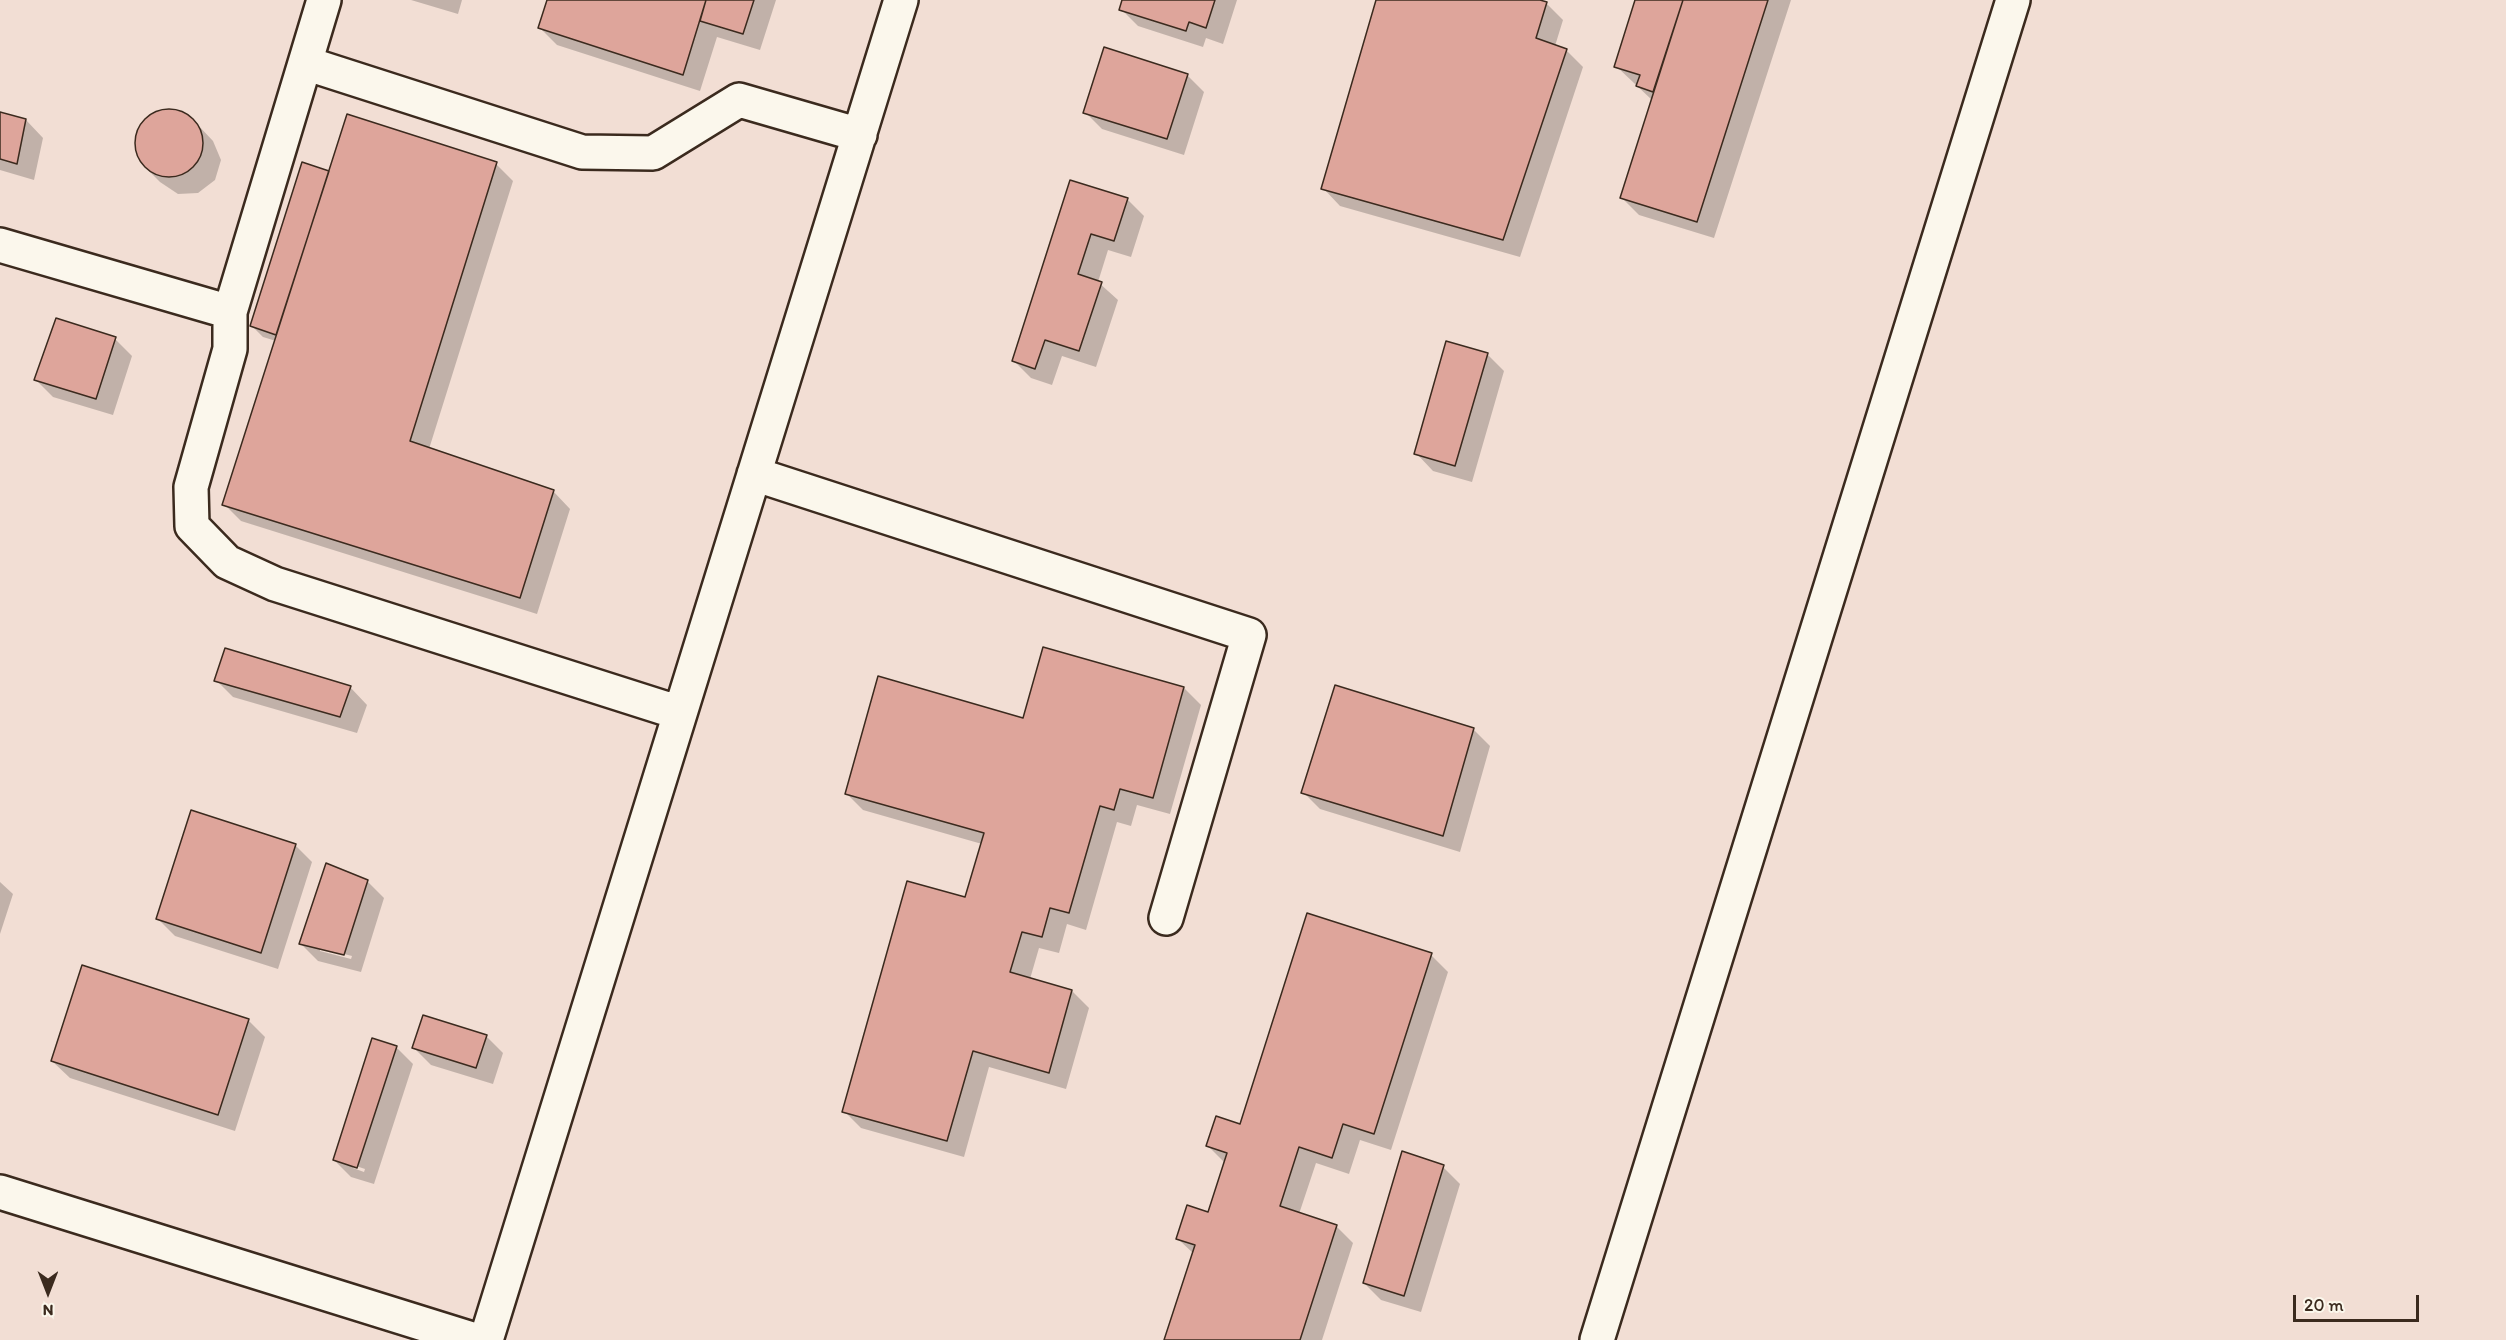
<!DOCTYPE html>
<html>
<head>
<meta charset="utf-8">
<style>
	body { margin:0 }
	#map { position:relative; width:2506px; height:1340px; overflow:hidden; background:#fbf7ec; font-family:Itim,sans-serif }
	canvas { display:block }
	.north { position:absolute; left:18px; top:1262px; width:60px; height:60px; -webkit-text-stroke:4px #fbf7ec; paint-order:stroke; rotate:180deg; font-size:16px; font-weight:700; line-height:24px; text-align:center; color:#3b2a1e }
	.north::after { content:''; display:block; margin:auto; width:21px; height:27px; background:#3b2a1e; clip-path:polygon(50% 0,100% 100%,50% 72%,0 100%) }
	.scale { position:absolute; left:2293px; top:1295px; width:126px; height:27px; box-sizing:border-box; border:3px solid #3b2a1e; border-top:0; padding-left:8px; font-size:18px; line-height:21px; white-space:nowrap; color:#3b2a1e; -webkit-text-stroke:4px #fbf7ec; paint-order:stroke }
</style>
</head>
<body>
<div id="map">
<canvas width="2506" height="1340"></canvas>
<div class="north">N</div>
<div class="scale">20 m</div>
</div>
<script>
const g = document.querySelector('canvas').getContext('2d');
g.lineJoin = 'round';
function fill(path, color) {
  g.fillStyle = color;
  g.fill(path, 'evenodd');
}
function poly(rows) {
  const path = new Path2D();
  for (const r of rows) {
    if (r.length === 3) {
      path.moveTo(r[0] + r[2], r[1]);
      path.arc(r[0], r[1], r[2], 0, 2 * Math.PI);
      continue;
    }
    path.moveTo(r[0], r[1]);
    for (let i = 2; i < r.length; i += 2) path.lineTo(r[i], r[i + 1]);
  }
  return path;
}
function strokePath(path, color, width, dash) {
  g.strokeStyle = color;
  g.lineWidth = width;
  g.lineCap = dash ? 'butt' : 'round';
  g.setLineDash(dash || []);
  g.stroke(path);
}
const built = poly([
	[0,0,2506,0,2506,1340,0,1340]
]);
const shadow = poly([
	[411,0,462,0,458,14],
	[549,0,776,0,760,50,717,37,700,91,557,45,540,28],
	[1124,0,1237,0,1223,44,1206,38,1203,47,1138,26,1121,9],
	[1378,0,1535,0,1546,3,1563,20,1555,46,1566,50,1583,67,1520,257,1340,206,1323,188],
	[1637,0,1791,0,1714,238,1639,215,1622,198,1652,100,1616,66],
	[1187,75,1204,92,1184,155,1102,129,1085,112],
	[178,111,196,123,213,141,221,160,215,180,198,193,178,194,160,182,142,164,135,145,141,124,157,112],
	[0,113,26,120,43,138,34,180,0,170],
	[496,164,513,181,429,449,553,491,570,509,537,614,241,521,224,504,276,341,263,337,252,326,329,173],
	[1071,182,1127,199,1144,216,1131,257,1108,250,1098,282,1118,300,1096,367,1062,356,1052,385,1031,378,1014,361],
	[115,339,132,356,113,415,53,397,36,380],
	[1487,354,1504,371,1472,482,1433,471,1416,453],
	[216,680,350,687,367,705,357,733,233,697],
	[1184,688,1201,705,1170,814,1137,805,1131,826,1117,822,1086,930,1067,924,1059,953,1039,948,1030,979,1072,991,1089,1008,1066,1089,989,1067,964,1157,861,1128,844,1111,966,899,982,844,863,810,846,793,1024,719],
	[1473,729,1490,746,1460,852,1320,809,1303,792],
	[295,845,312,862,278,969,175,936,158,919],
	[367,881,384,898,361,972,318,961,301,944],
	[320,948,352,956,351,959,320,951],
	[0,882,13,894,0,934],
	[1431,955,1448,972,1391,1150,1360,1140,1349,1174,1316,1163,1299,1214,1336,1226,1353,1243,1322,1340,1166,1340,1194,1254,1178,1239,1209,1214,1225,1163,1208,1146,1241,1126],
	[248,1020,265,1037,235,1131,70,1078,52,1061],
	[486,1036,503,1053,493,1084,431,1065,414,1048],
	[396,1047,413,1064,374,1184,351,1177,334,1160],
	[353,1165,365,1169,364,1172,353,1168],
	[1443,1167,1460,1184,1421,1312,1381,1300,1364,1283]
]);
const building = poly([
	[547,0,706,0,683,75,538,28,547,0],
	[706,0,754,0,743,34,700,21,706,0],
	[1122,0,1215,0,1206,28,1189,22,1186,31,1119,10,1122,0],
	[1376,0,1540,0,1547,2,1536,38,1567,49,1503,240,1321,189,1376,0],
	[1635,0,1683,0,1653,92,1636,86,1640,75,1614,67,1635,0],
	[1683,0,1768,0,1697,222,1620,198,1683,0],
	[1104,47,1188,74,1167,139,1083,113,1104,47],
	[169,143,34],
	[0,112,26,119,17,164,0,159,0,112],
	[347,114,497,162,410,441,554,490,520,598,222,505,347,114],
	[302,162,329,171,276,335,250,326,302,162],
	[1070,180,1128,198,1114,241,1091,234,1078,274,1102,282,1079,351,1045,340,1035,369,1012,361,1070,180],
	[56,318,116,337,96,399,34,380,56,318],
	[1446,341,1488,353,1455,466,1414,454,1446,341],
	[1043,647,1184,687,1153,798,1120,789,1114,810,1100,806,1069,913,1050,908,1042,937,1022,932,1010,972,1072,990,1049,1073,973,1051,947,1141,842,1112,907,881,965,897,984,833,845,794,878,676,1023,718,1043,647],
	[225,648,351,686,340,717,214,681,225,648],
	[1335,685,1474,728,1443,836,1301,793,1335,685],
	[191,810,296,844,261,953,156,919,191,810],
	[326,863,368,880,344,955,299,944,326,863],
	[1307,913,1432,953,1374,1134,1343,1124,1332,1158,1299,1147,1280,1206,1337,1225,1300,1340,1164,1340,1195,1245,1176,1239,1187,1205,1208,1212,1227,1153,1206,1146,1216,1116,1240,1124,1307,913],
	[82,965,249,1019,218,1115,51,1061,82,965],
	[423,1015,487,1035,476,1068,412,1048,423,1015],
	[372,1038,397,1046,357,1168,333,1160,372,1038],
	[1402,1151,1444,1165,1404,1296,1363,1283,1402,1151]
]);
const minor = poly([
	[324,0,230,312,230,349,191,487,192,526,227,562,275,584,680,713],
	[305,63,582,152,653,153,739,100,860,135],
	[0,245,230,312],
	[754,474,1249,635,1166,918],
	[0,1192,475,1340],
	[486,1340,901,0],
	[1597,1340,2013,0]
]);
fill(built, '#f2ded4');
fill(shadow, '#0003');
fill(building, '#dea59b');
strokePath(building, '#3b2a1e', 1.5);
strokePath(minor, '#3b2a1e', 38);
strokePath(minor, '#fbf7ec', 33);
</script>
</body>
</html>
